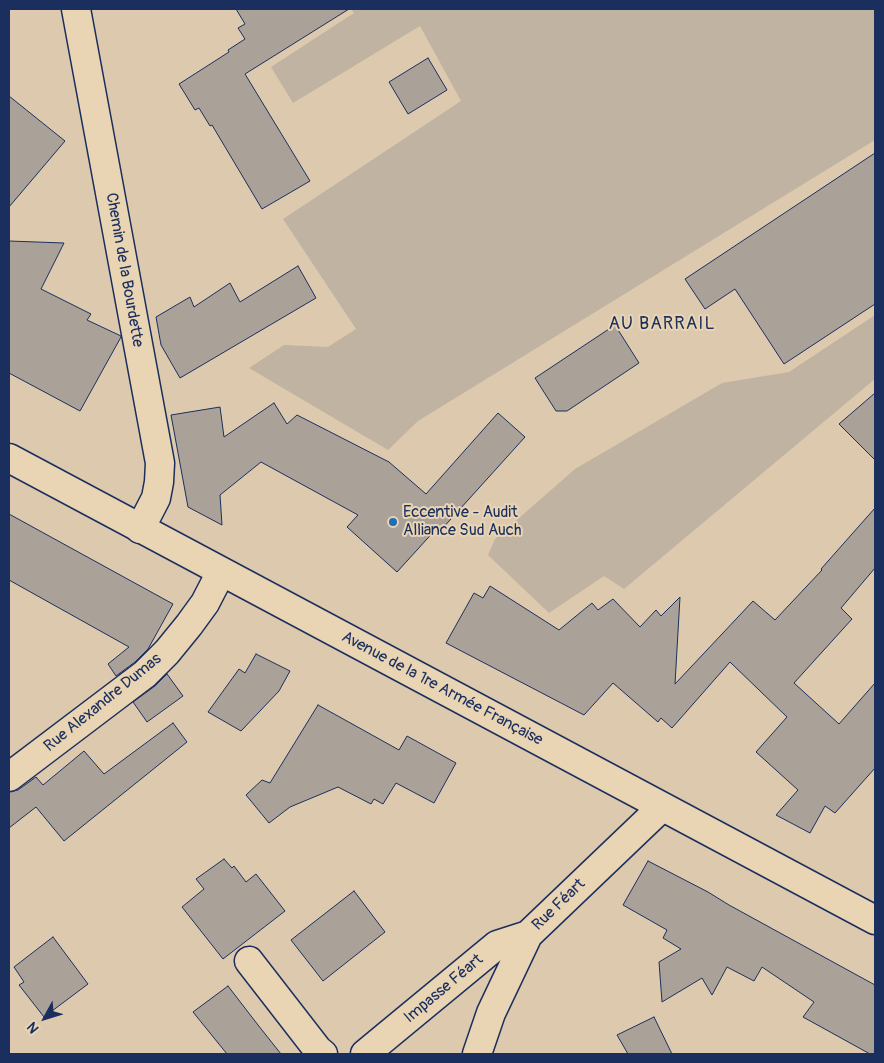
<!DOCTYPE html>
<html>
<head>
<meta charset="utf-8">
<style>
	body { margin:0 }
	#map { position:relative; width:884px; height:1063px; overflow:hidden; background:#ddcaae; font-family:Pangolin,sans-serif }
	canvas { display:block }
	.frame { position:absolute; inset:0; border:10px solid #1b2f5e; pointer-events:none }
	.north { position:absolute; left:20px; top:993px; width:50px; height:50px; -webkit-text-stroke:4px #e9d4b3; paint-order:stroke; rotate:231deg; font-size:14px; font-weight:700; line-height:20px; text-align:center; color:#1b2f5e }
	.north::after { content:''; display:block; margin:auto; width:18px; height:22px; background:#1b2f5e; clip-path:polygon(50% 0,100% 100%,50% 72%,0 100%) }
</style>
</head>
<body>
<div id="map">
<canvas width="884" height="1063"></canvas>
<div class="frame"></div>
<div class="north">N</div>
</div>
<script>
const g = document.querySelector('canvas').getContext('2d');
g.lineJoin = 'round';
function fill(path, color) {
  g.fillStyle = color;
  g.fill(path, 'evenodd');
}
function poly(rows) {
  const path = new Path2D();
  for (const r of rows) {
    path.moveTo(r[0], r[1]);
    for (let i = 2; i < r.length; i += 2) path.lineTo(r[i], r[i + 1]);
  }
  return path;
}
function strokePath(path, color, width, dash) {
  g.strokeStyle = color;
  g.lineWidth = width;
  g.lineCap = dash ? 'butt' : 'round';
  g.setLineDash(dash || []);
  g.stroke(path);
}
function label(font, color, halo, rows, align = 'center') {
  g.font = font + ' Pangolin,sans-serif';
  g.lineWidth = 4;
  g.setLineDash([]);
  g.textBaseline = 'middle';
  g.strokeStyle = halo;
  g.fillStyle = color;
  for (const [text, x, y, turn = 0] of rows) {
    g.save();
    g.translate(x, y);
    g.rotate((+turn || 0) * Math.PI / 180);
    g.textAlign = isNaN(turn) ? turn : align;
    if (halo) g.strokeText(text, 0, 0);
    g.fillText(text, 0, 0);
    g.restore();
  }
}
const green = poly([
	[351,9,875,9,875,140,418,421,388,450,249,368,284,345,328,347,356,329,283,219,461,101,420,26,293,103,271,67,354,13],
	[875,315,875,379,624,589,604,576,549,613,488,555,495,539,575,469,722,383,789,372]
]);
const building = poly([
	[236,9,349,9,245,74,310,181,262,209,212,125,210,126,199,108,195,110,179,84,229,52,228,50,245,39,238,28,245,24,236,9],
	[428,58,447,90,408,114,389,82,428,58],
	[9,96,65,141,9,207,9,96],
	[875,153,875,304,784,364,735,289,705,309,685,279,875,153],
	[9,241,64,243,41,289,91,314,87,320,121,336,121,337,80,411,9,373,9,241],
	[298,266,316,298,180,378,161,345,156,317,190,297,194,307,230,283,240,302,298,266],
	[615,325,639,363,567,411,556,411,535,378,615,325],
	[875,393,875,460,839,424,875,393],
	[274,403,287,424,297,415,389,462,426,494,498,413,525,437,441,530,437,528,397,572,347,527,358,515,261,462,220,495,222,525,188,507,171,415,220,407,224,437,274,403],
	[875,508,875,568,841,608,852,619,794,683,839,724,875,683,875,768,835,813,825,806,810,833,776,815,798,790,756,752,787,717,730,662,672,728,661,718,658,722,613,683,584,715,446,643,474,593,483,598,490,586,559,630,592,603,598,610,613,599,640,627,656,610,661,616,680,597,675,684,753,601,775,620,822,570,821,569,875,508],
	[9,514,173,604,148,649,135,662,116,676,108,664,129,647,9,580,9,514],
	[256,654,290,671,279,691,241,731,208,712,239,669,245,673,256,654],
	[167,674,183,696,147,722,133,702,155,686,167,674],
	[318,705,399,750,407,736,456,763,434,803,396,783,383,804,374,799,371,804,338,787,290,807,269,823,246,795,262,780,270,783,318,705],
	[173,723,187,742,64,841,36,807,9,828,9,792,18,790,36,777,43,785,84,751,104,774,173,723],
	[224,859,232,868,234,866,246,882,256,874,285,911,223,959,182,907,204,889,196,879,224,859],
	[648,861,708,892,729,905,875,985,875,1054,870,1054,803,1017,814,1002,762,967,754,981,727,967,712,995,702,978,662,1002,659,962,681,949,663,938,667,930,623,905,648,861],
	[354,891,385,932,323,981,291,940,354,891],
	[53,937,88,984,44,1017,19,985,24,982,14,967,53,937],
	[228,986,258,1025,281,1054,227,1054,193,1012,228,986],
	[654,1017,672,1054,628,1054,617,1035,654,1017]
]);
const minor = poly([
	[76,9,160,463,159,482,156,498,140,529],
	[9,777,145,674,167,652,189,625,205,603,221,572],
	[249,961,318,1050,323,1054],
	[365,1054,497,945,528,935],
	[477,1054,491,1013,528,935,662,807]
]);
const secondary = poly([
	[9,458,875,920]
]);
const markers = [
	[393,522,5,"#1f6fb2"]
];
const streetNames = [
	["Chemin de la Bourdette",124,270,80],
	["Avenue de la 1re Armée Française",442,689,28],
	["Rue Alexandre Dumas",103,703,-39],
	["Rue Féart",559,905,-44],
	["Impasse Féart",444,989,-40]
];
const poiNames = [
	["Eccentive - Audit",403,513],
	["Alliance Sud Auch",403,531]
];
const neighbourhoodNames = [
	["AU BARRAIL",662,324]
];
fill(green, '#c0b3a2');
fill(building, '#aaa199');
strokePath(building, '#1b2f5e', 1);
strokePath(minor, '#1b2f5e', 31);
strokePath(secondary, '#1b2f5e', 31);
strokePath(minor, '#e9d4b3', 28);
strokePath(secondary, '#e9d4b3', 28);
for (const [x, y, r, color] of markers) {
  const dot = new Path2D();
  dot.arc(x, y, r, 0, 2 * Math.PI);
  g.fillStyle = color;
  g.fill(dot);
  strokePath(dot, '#e9d4b3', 2);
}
label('16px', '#1b2f5e', '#e9d4b3', streetNames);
label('16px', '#1b2f5e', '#e9d4b3', poiNames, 'left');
g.letterSpacing = '1px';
label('18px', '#1b2f5e', '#e9d4b3', neighbourhoodNames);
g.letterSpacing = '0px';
</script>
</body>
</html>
